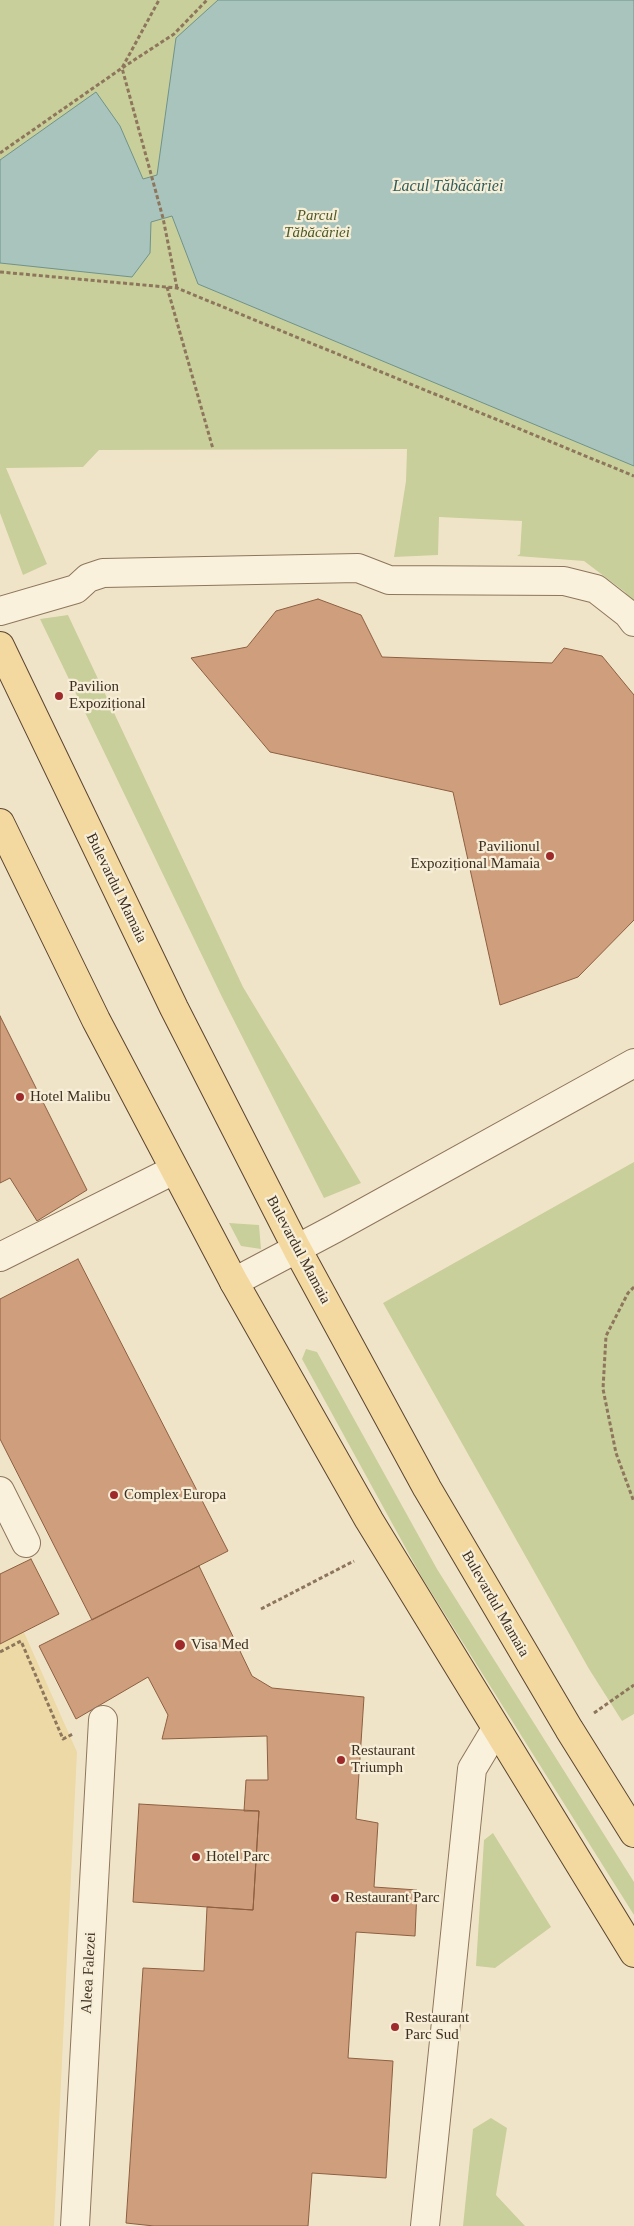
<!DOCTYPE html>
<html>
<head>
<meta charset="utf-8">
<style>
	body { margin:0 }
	canvas { display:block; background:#f0e4c8 }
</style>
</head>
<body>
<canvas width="634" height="2226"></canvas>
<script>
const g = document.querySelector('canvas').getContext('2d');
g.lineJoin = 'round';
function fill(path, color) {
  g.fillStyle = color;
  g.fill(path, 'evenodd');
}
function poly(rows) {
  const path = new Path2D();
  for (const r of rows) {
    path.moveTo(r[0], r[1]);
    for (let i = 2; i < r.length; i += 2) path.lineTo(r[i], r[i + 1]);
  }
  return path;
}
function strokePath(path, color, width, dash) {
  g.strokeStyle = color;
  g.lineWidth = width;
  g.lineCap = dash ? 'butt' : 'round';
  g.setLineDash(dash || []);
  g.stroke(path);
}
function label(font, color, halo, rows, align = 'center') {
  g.font = font + ' Georgia,serif';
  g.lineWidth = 4.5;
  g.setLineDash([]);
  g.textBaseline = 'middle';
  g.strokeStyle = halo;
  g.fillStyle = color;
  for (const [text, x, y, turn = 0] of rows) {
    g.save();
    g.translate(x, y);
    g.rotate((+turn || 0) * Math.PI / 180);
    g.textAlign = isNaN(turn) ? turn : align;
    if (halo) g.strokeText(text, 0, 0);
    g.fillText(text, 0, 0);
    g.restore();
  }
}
const green = poly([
	[0,0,634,0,634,606,625,592,584,561,517,556,520,554,522,521,439,517,438,555,394,557,406,481,407,449,99,450,83,467,6,468,47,564,23,575,0,513],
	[68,615,243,987,361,1183,324,1198,222,997,40,619],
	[634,1162,634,1714,622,1721,589,1669,383,1303],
	[229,1223,259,1225,261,1249,241,1246],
	[306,1349,317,1352,437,1569,634,1882,634,1915,421,1576,302,1359],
	[493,1833,551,1927,495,1968,476,1966,484,1840],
	[491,2118,507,2128,496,2195,525,2226,463,2226,473,2129]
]);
const sand = poly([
	[0,1578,77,1752,54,2226,0,2226]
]);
const water = poly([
	[218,0,634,0,634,466,198,284,172,216,151,222,150,253,132,277,0,263,0,160,96,92,120,126,143,179,157,175,176,38,218,0]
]);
const building = poly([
	[318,599,361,615,382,657,552,663,564,648,602,656,634,695,634,920,578,977,500,1005,453,792,270,752,191,658,247,647,276,611,318,599],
	[0,1016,87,1190,37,1221,10,1178,0,1183,0,1016],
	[78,1259,228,1551,92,1620,0,1439,0,1299,78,1259],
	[31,1559,59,1614,0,1644,0,1574,31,1559],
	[199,1566,252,1676,272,1688,364,1697,356,1819,378,1823,374,1887,417,1890,415,1936,356,1932,348,2058,393,2061,386,2178,312,2173,308,2226,154,2226,126,2223,143,1968,204,1971,207,1907,253,1910,259,1811,244,1811,246,1780,268,1780,267,1736,162,1739,168,1715,148,1677,76,1719,39,1646,199,1566],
	[139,1804,259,1811,253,1910,133,1902,139,1804]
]);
const path = poly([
	[0,153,122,68,159,0],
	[0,272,177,288,634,476],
	[167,287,213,449],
	[177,288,163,218,122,68,174,34,207,0],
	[634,1287,628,1293,606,1336,603,1389,616,1453,634,1502],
	[261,1609,354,1561],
	[0,1652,21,1641,63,1739,73,1734],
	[594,1713,634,1685]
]);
const minor = poly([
	[0,611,76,589,88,578,103,573,358,568,389,580,564,581,596,589,628,614,634,622],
	[0,1257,174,1170],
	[234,1282,334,1229,634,1063],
	[0,1491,26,1543],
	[75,2226,103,1720],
	[425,2226,472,1769,496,1729]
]);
const major = poly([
	[0,646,174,1008,297,1249,427,1488,569,1729,634,1833],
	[0,823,96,1020,234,1282,369,1520,634,1953]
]);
const markers = [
	[59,696,5,"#9e2a2b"],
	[550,856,5,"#9e2a2b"],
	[20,1097,5,"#9e2a2b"],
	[114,1495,5,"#9e2a2b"],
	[180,1645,6,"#9e2a2b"],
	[341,1760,5,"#9e2a2b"],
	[196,1857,5,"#9e2a2b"],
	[335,1898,5,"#9e2a2b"],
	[395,2027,5,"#9e2a2b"]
];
const parkNames = [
	["Parcul",317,216],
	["Tăbăcăriei",317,233]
];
const poiNames = [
	["Pavilion",69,687],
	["Expozițional",69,704],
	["Pavilionul",540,847,"right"],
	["Expozițional Mamaia",540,864,"right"],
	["Hotel Malibu",30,1097],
	["Complex Europa",124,1495],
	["Visa Med",191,1645],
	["Restaurant",351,1751],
	["Triumph",351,1768],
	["Hotel Parc",206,1857],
	["Restaurant Parc",345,1898],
	["Restaurant",405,2018],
	["Parc Sud",405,2035]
];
const streetNames = [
	["Bulevardul Mamaia",116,888,64],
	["Bulevardul Mamaia",298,1250,62],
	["Bulevardul Mamaia",495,1604,60],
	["Aleea Falezei",89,1973,-87]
];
const waterNames = [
	["Lacul Tăbăcăriei",448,187]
];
fill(green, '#c9cf9b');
fill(sand, '#ecd9a5');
fill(water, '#a9c4bc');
strokePath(water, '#6f938a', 1);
fill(building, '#cf9f7d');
strokePath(building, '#8d5f41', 1);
strokePath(minor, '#8d765c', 30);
strokePath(major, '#5b4430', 30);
strokePath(path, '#8d765c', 3, [4, 2.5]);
strokePath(minor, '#faf1dc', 28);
strokePath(major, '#f3d9a0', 28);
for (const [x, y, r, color] of markers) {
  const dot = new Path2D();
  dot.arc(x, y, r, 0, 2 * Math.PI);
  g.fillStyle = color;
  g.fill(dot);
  strokePath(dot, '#f7eed8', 2);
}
label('italic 15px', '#4d5a26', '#f7eed8', parkNames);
label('15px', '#3d2e20', '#f7eed8', poiNames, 'left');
label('15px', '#3d2e20', '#f7eed8', streetNames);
label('italic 16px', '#2f5d5a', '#f7eed8', waterNames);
</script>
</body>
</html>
